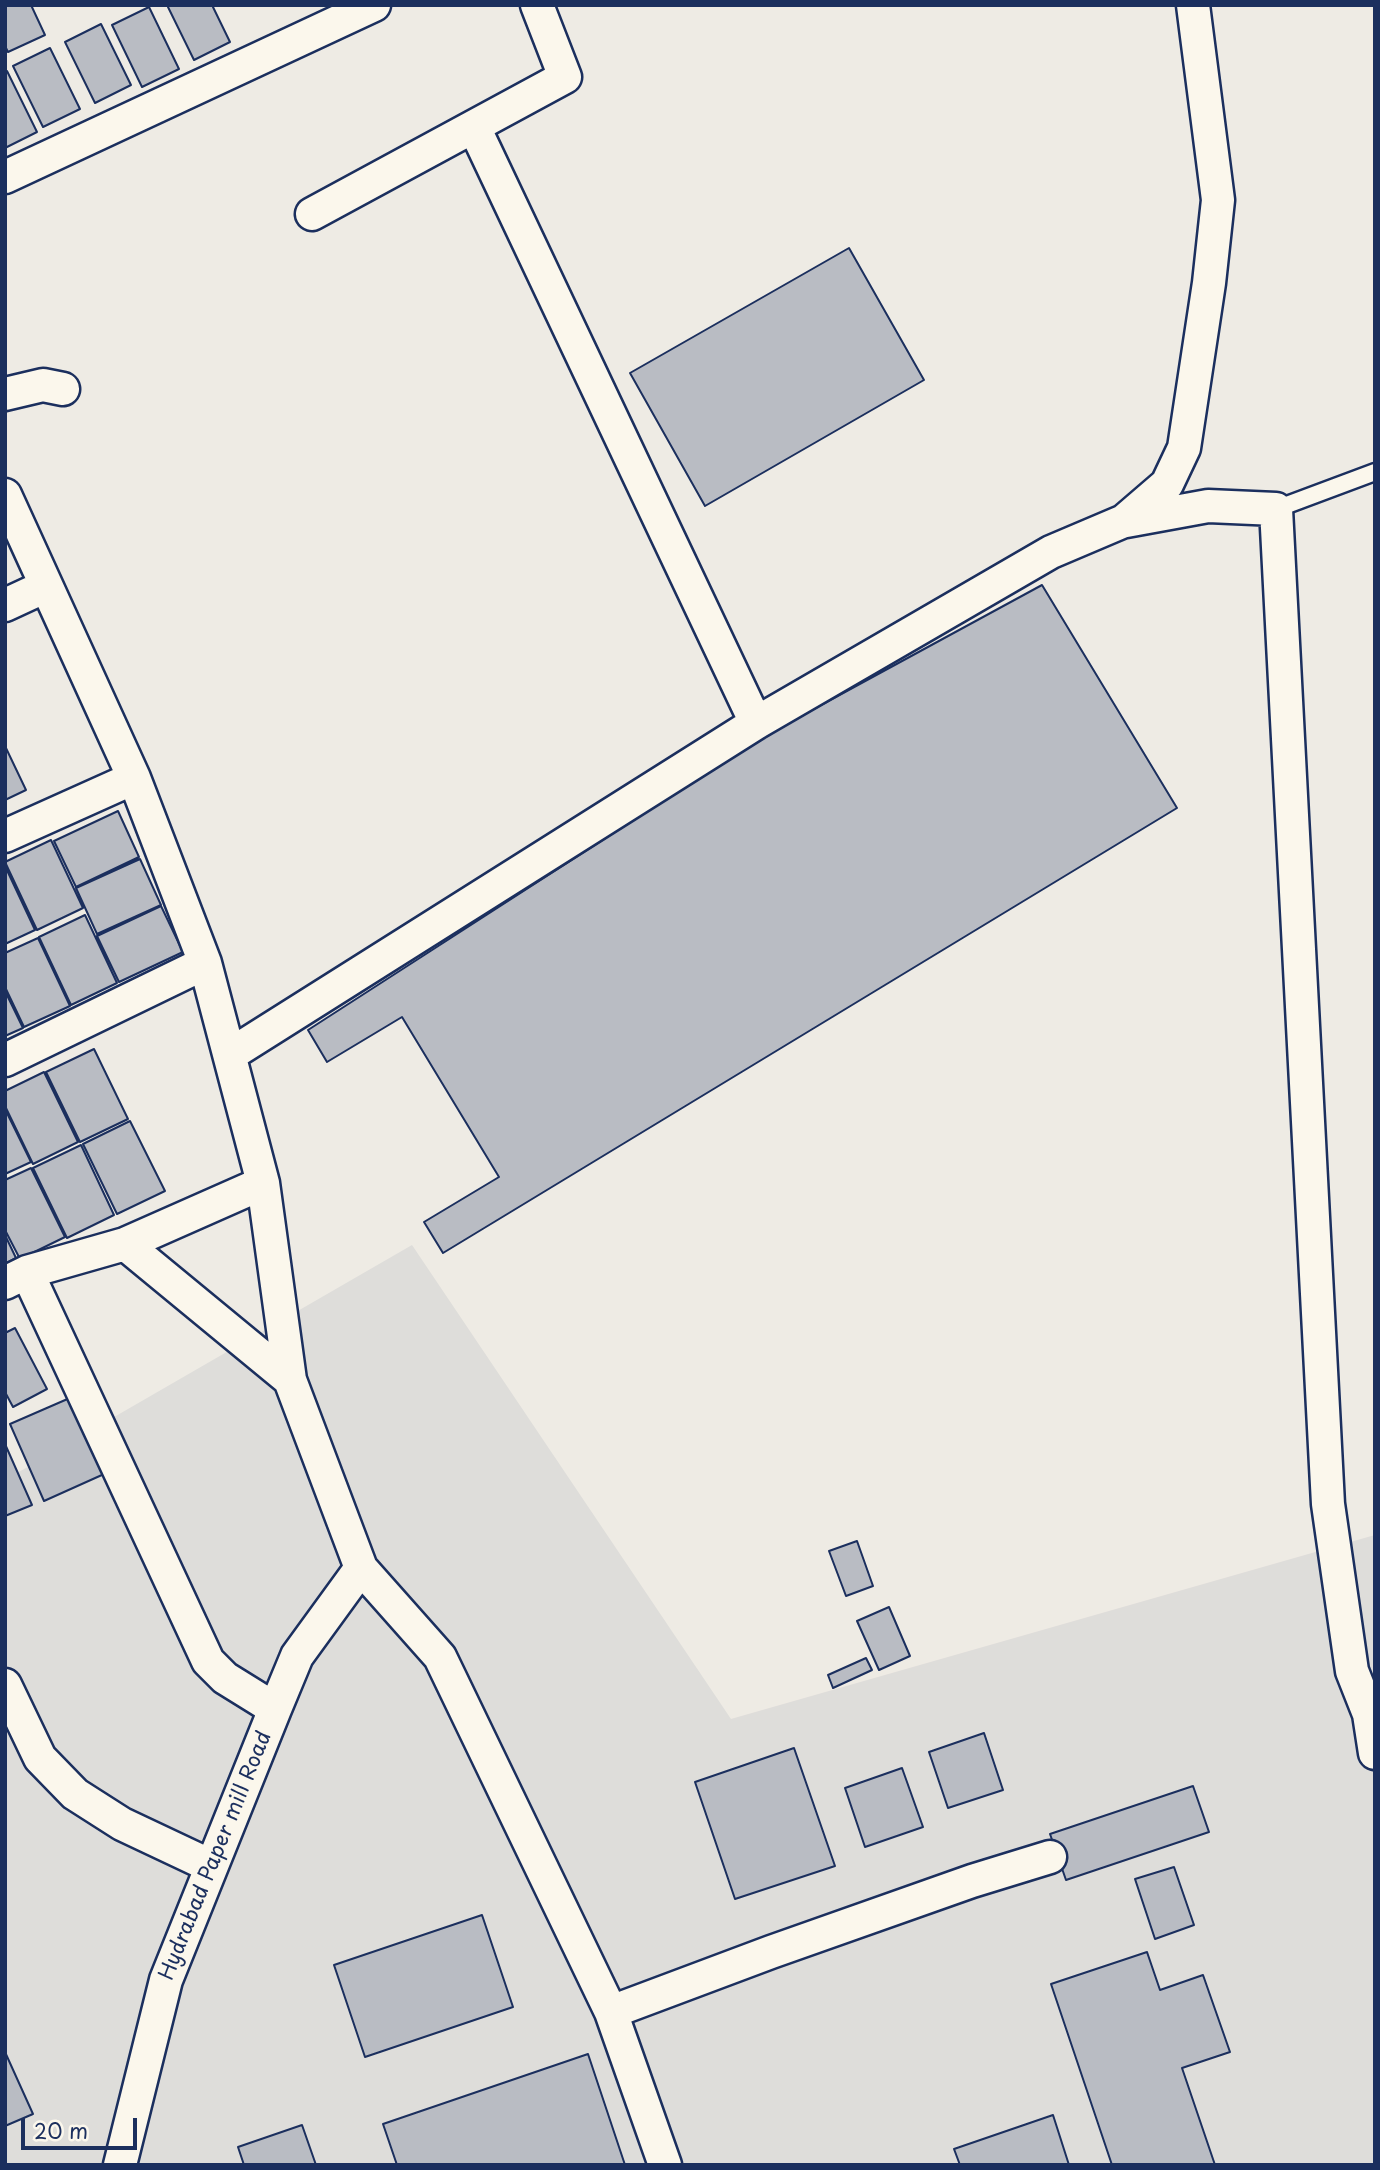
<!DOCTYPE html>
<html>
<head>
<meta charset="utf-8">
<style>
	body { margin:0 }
	#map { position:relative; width:1380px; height:2170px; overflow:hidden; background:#eeebe4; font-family:"Playpen Sans",sans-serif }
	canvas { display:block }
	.frame { position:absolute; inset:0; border:7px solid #1b2f5e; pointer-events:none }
	.scale { position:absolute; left:21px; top:2118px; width:116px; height:32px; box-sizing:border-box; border:4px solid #1b2f5e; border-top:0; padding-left:9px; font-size:21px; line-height:24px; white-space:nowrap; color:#1b2f5e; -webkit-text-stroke:5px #fbf7ec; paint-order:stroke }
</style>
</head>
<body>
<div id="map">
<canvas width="1380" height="2170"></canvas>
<div class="frame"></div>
<div class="scale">20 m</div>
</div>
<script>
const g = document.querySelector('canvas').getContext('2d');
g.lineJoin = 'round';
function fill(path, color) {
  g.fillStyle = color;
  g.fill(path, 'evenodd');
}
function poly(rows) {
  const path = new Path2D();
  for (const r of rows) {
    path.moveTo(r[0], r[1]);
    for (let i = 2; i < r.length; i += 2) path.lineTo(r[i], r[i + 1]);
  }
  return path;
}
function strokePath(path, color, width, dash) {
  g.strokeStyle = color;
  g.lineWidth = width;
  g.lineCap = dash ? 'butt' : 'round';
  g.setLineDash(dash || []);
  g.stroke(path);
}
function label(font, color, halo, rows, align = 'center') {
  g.font = font + ' "Playpen Sans",sans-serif';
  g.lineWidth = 5;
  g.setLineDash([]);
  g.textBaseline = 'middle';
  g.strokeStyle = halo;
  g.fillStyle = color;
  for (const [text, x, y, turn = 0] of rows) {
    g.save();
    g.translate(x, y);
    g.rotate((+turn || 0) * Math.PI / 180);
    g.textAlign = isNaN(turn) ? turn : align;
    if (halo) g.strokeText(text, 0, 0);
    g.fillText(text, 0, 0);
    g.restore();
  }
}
const built = poly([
	[412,1245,731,1719,1375,1535,1375,2165,5,2165,5,1480]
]);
const building = poly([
	[5,5,31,5,45,35,8,52,5,46,5,5],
	[167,5,212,5,230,42,194,60,167,5],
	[149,7,179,69,142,87,112,25,149,7],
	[101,24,131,85,95,103,65,42,101,24],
	[50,48,80,109,43,127,13,66,50,48],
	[7,71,37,132,5,148,5,72,7,71],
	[849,248,924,380,705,506,630,373,849,248],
	[1042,585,1177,808,443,1253,424,1222,499,1177,402,1017,327,1062,308,1030,764,736,1042,585],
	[5,746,26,790,5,800,5,746],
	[118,811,139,857,76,887,54,841,118,811],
	[51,840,83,908,37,930,5,862,51,840],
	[140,859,161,905,97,934,76,888,140,859],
	[5,866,35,930,5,944,5,866],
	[161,906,183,952,119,982,97,936,161,906],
	[85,915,117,983,71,1005,39,937,85,915],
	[38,938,70,1006,24,1027,5,987,5,953,38,938],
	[5,991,23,1028,5,1036,5,991],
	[94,1049,128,1119,80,1142,46,1072,94,1049],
	[44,1072,78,1142,33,1164,5,1106,5,1091,44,1072],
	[5,1109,31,1162,5,1174,5,1109],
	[130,1121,165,1191,117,1214,83,1144,130,1121],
	[81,1145,114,1215,67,1238,33,1168,81,1145],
	[31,1168,65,1237,20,1259,5,1230,5,1180,31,1168],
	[5,1235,16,1258,5,1264,5,1235],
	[15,1328,47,1389,13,1407,5,1392,5,1333,15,1328],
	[79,1394,113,1470,44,1501,10,1424,79,1394],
	[5,1444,32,1505,5,1516,5,1444],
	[857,1541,873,1586,846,1596,829,1551,857,1541],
	[889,1607,910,1656,879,1670,857,1621,889,1607],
	[866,1658,872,1670,833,1688,828,1675,866,1658],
	[984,1733,1003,1790,948,1808,929,1752,984,1733],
	[794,1748,835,1866,735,1899,695,1782,794,1748],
	[902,1768,923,1827,865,1847,845,1788,902,1768],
	[1193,1786,1209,1832,1066,1880,1050,1834,1193,1786],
	[1174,1867,1194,1925,1155,1939,1135,1879,1174,1867],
	[482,1915,513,2007,365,2057,334,1965,482,1915],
	[1147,1952,1160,1990,1203,1975,1230,2052,1182,2068,1215,2165,1112,2165,1051,1984,1147,1952],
	[5,2052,33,2114,5,2126,5,2052],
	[588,2054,625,2165,397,2165,383,2124,588,2054],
	[1053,2115,1069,2165,960,2165,954,2149,1053,2115],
	[302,2125,316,2165,244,2165,238,2147,302,2125]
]);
const service = poly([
	[1276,509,1375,472]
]);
const minor = poly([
	[474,127,756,723],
	[5,177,374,5],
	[312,214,565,77,537,5],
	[5,394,43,385,63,389],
	[5,495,134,778,205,963,263,1183,290,1380],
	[1126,521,1208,506,1276,509,1328,1504,1352,1671,1369,1714,1375,1753],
	[5,605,46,586],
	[5,836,134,778],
	[231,1054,756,723,1051,552,1124,521,1167,484,1184,448,1209,283,1218,200,1193,5],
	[5,1060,205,963],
	[125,1244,263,1183],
	[27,1272,208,1661,225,1678,275,1709],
	[5,1283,27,1272,125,1244,290,1380,361,1568,440,1657,611,2012,665,2165],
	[5,1685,40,1758,75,1794,122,1824,211,1866],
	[611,2012,771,1952,972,1881,1050,1857],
	[120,2165,166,1980,275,1709,297,1656,361,1568]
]);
const streetNames = [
	["Hydrabad Paper mill Road",216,1856,-68]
];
fill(built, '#deddda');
fill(building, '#b9bcc3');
strokePath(building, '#1b2f5e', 2);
strokePath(service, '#1b2f5e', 21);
strokePath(minor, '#1b2f5e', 37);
strokePath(service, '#fbf7ec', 16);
strokePath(minor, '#fbf7ec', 32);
label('21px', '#1b2f5e', '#fbf7ec', streetNames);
</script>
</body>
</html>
